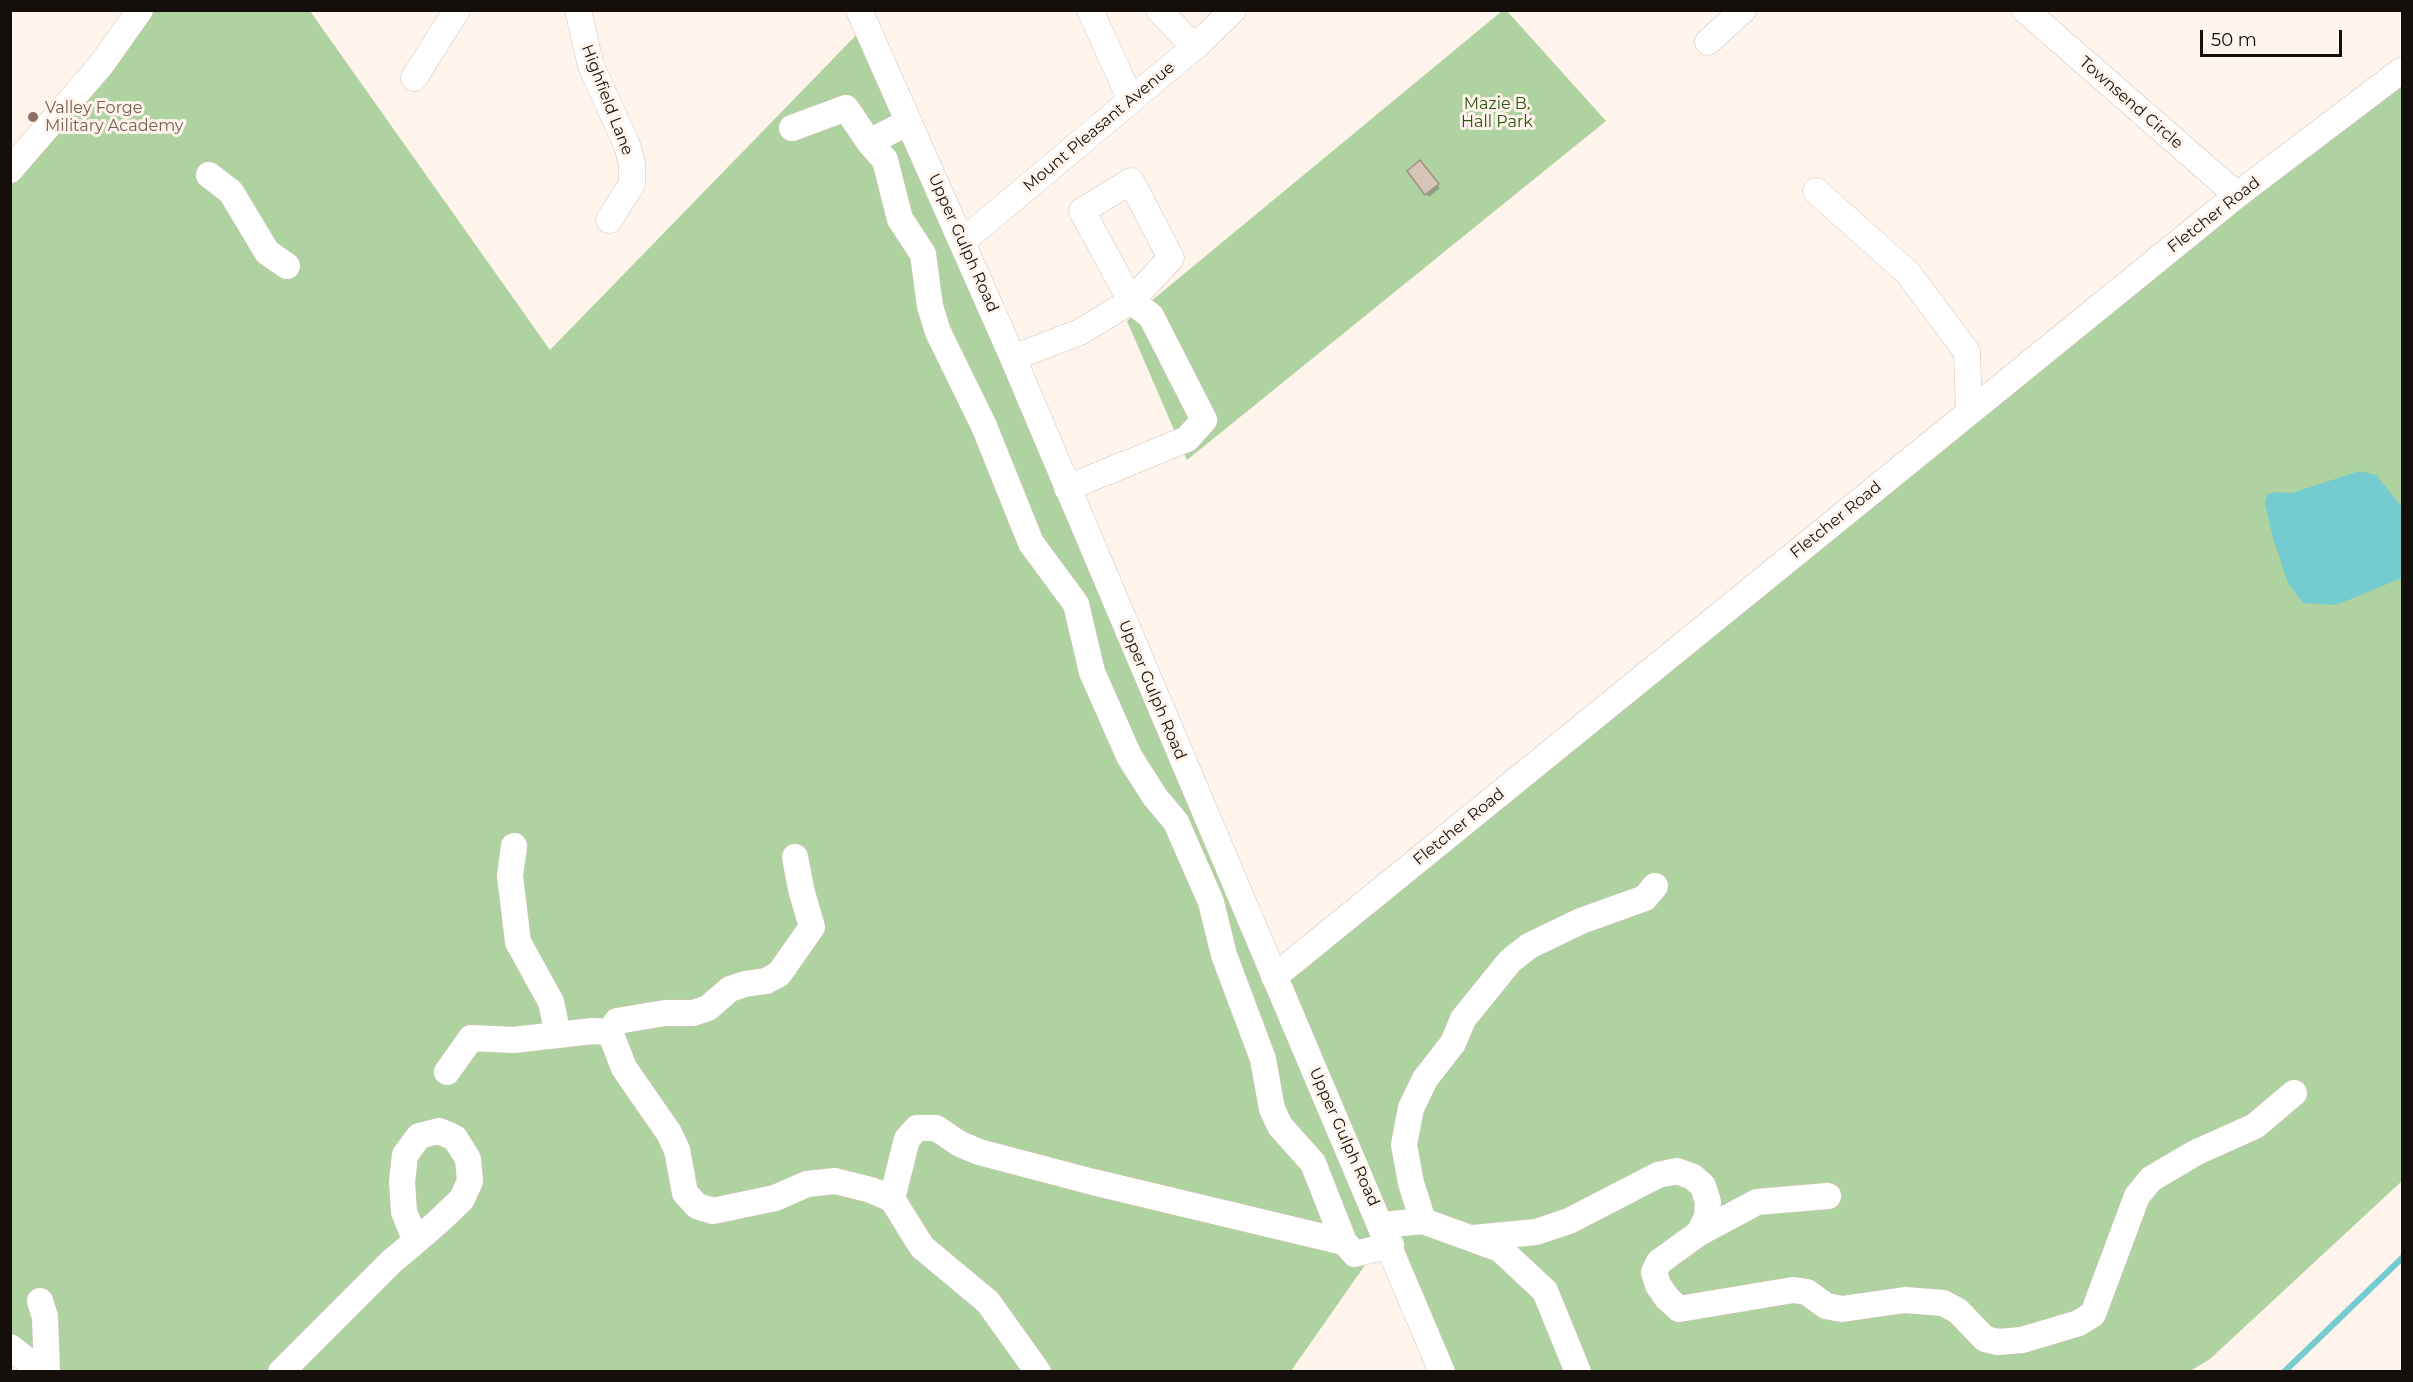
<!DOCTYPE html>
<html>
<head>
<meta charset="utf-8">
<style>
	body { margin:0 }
	#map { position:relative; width:2413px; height:1382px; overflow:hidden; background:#fff4ec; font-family:Montserrat,sans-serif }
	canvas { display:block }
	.frame { position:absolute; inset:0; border:12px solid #140f0a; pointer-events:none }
	.scale { position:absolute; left:2200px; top:30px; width:142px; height:27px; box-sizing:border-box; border:3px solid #140f0a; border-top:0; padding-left:8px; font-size:18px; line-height:21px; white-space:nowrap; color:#140f0a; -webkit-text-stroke:4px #fff4ec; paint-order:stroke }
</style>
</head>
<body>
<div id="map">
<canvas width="2413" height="1382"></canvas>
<div class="frame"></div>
<div class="scale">50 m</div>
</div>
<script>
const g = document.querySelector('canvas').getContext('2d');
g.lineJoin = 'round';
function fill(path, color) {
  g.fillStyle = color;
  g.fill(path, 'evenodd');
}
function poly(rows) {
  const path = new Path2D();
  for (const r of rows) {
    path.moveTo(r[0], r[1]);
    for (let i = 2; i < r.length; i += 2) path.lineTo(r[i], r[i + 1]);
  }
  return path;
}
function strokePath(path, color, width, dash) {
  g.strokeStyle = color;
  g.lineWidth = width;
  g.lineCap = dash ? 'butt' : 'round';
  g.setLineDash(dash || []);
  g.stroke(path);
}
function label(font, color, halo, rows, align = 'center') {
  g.font = font + ' Montserrat,sans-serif';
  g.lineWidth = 6;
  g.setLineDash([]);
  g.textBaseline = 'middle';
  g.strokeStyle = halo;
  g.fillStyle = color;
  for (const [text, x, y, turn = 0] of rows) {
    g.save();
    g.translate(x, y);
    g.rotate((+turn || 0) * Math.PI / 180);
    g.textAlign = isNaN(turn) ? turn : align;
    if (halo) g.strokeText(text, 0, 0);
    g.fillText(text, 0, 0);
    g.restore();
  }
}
const green = poly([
	[140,11,310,11,550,350,866,25,1274,976,2402,70,2402,1181,2210,1359,2190,1371,1442,1371,1386,1235,1291,1371,21,1372,11,1347,11,170],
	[1502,11,1507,11,1606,121,1187,460,1127,321]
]);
const water = poly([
	[2360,471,2376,475,2402,507,2402,578,2336,605,2303,603,2288,583,2273,538,2265,504,2267,495,2276,492,2292,493]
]);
const shadow = poly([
	[1423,165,1440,188,1429,197,1409,172]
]);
const stream = poly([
	[2284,1372,2402,1258]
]);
const building = poly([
	[1420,160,1439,184,1425,195,1407,171,1420,160]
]);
const minor = poly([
	[578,10,591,66,627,145,632,164,632,184,609,220],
	[859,10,1013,358,1442,1372],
	[1090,10,1131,100],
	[1159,10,1194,47],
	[2025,10,2237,195],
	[1708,42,1743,10],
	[414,78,457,10],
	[792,128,846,108,869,142,909,122],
	[869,142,885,160,900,219,923,254,930,306,938,332,984,426,1031,543,1076,604,1092,672,1129,756,1155,797,1176,822,1211,902,1224,955,1263,1059,1272,1109,1280,1126,1313,1163,1344,1242,1355,1254,1391,1245],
	[10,170,101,65,140,10],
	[209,175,231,192,267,252,287,266],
	[1816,191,1908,273,1967,352,1969,412],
	[963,241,1198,44,1233,10],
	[1013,358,1080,332,1131,301,1171,258,1131,181,1082,211,1131,301,1151,316,1204,420,1187,439,1067,488],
	[514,846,510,876,518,942,551,1002,558,1035],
	[1274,977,2237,195,2402,70],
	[610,1032,617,1021,665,1013,693,1013,708,1008,730,989,745,984,766,981,779,974,812,927,801,889,795,857],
	[447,1072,471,1038,513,1040,593,1031,610,1032,624,1068,669,1133,677,1150,685,1193,697,1206,713,1211,775,1198,807,1184,835,1181,871,1190,892,1199,922,1247,988,1302,1038,1372],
	[1828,1196,1757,1202,1699,1233,1659,1262,1654,1272,1658,1285,1667,1298,1679,1309,1793,1290,1807,1292,1826,1306,1842,1309,1905,1300,1943,1303,1958,1311,1985,1339,1998,1342,2022,1340,2079,1323,2093,1314,2137,1196,2151,1179,2195,1153,2255,1126,2294,1093],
	[892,1199,907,1139,917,1128,936,1128,960,1144,979,1152,1093,1182,1344,1242],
	[1423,1221,1411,1183,1404,1145,1411,1108,1425,1079,1453,1043,1463,1019,1510,961,1529,946,1581,921,1645,898,1655,886],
	[1382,1225,1423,1221,1500,1249,1545,1291,1578,1372],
	[1473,1238,1536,1232,1569,1221,1658,1175,1677,1171,1693,1177,1703,1186,1708,1202,1707,1217,1699,1233],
	[40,1301,45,1317,47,1372],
	[10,1347,42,1372],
	[281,1372,391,1262,416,1241,438,1222,462,1199,470,1181,468,1159,455,1138,439,1131,419,1136,405,1155,402,1182,404,1212,416,1241]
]);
const markers = [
	[33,117,6,"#8d6e63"]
];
const streetNames = [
	["Highfield Lane",607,100,69],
	["Townsend Circle",2131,103,41],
	["Mount Pleasant Avenue",1099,127,-40],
	["Fletcher Road",2214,215,-38],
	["Upper Gulph Road",963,243,66],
	["Fletcher Road",1836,520,-39],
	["Upper Gulph Road",1152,690,67],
	["Fletcher Road",1459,827,-39],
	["Upper Gulph Road",1344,1137,66]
];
const parkNames = [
	["Mazie B.",1497,104],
	["Hall Park",1497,122]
];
const educationNames = [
	["Valley Forge",45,108],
	["Military Academy",45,126]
];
fill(green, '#afd2a1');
fill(water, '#74cbd0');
fill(shadow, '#0003');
strokePath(stream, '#74cbd0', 6);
fill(building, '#d6c5b7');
strokePath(building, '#9f8f82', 1.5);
strokePath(minor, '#d3c3b5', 27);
strokePath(minor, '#fff', 26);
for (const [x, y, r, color] of markers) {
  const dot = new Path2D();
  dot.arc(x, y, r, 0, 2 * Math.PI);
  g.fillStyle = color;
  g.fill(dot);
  strokePath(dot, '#fff4ec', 2);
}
label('16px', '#140f0a', '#fff4ec', streetNames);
label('16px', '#29570c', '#fff4ec', parkNames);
label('16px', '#785e54', '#fff4ec', educationNames, 'left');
</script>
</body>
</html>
